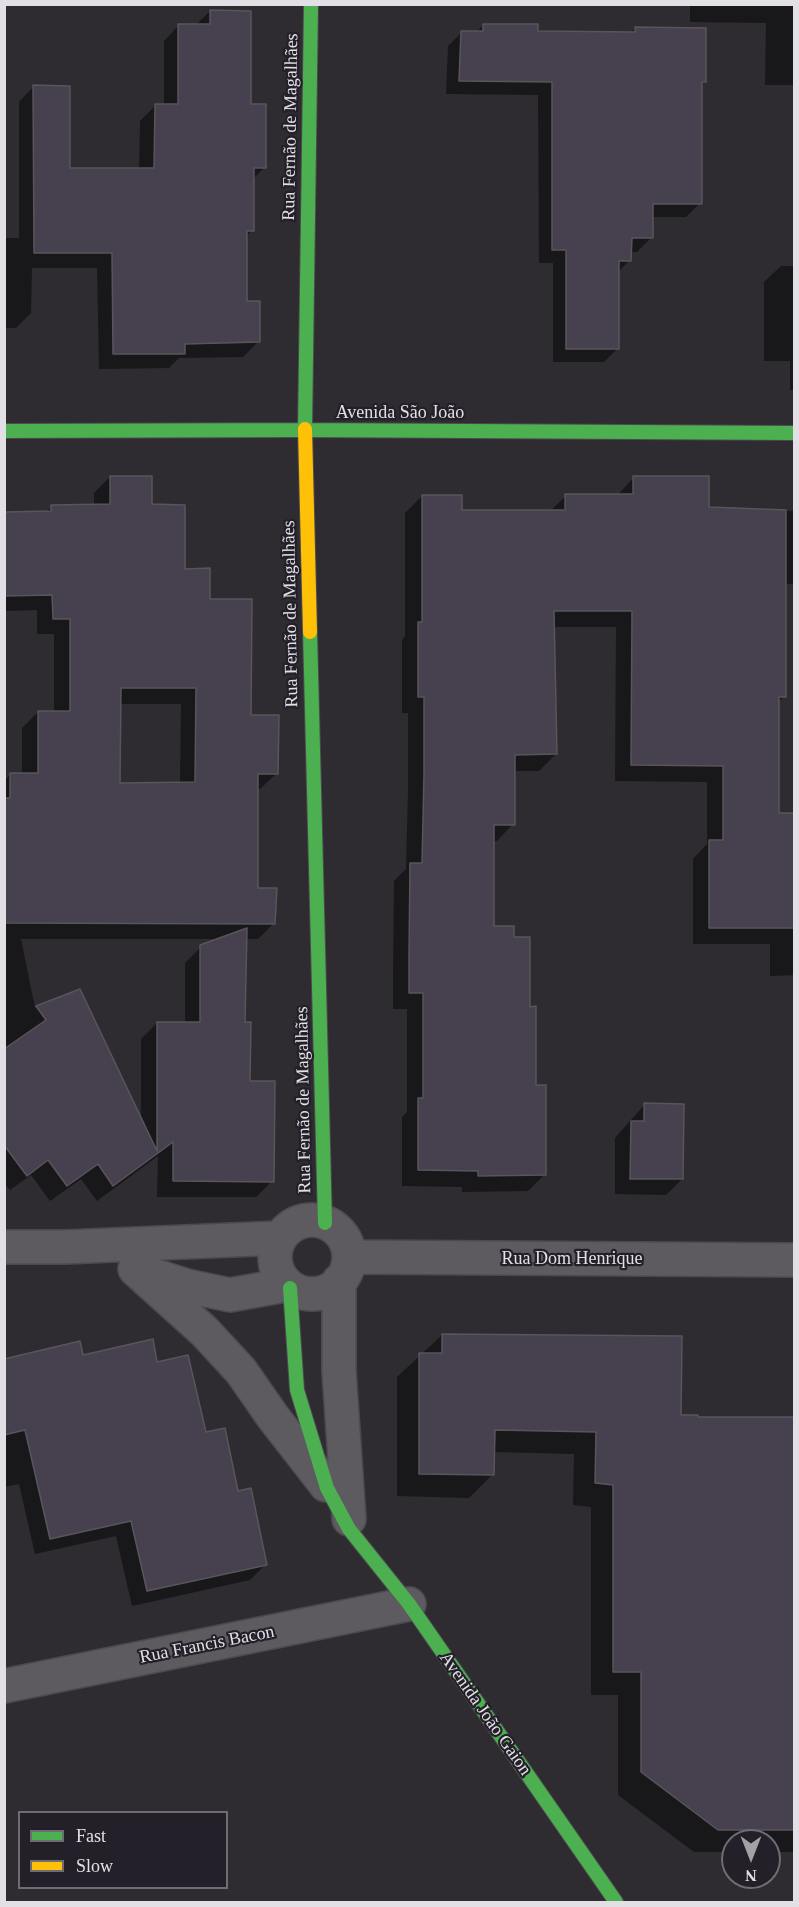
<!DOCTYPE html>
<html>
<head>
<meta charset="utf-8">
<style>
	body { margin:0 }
	#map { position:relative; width:799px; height:1907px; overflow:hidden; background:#2e2b31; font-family:Georgia,serif }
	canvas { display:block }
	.frame { position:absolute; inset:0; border:6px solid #e2dfe5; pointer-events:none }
	.legend { position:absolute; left:18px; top:1811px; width:210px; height:78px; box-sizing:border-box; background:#242029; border:2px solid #706c74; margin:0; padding:8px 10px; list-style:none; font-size:18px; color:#e2dfe5 }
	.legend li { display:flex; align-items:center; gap:12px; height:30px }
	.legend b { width:30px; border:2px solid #706c74 }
	.north { position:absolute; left:721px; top:1829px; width:60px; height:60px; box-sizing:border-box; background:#242029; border:2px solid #706c74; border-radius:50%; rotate:180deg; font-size:16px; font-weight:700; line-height:24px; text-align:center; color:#e2dfe5 }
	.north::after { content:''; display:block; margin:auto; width:21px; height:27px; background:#a3a0a6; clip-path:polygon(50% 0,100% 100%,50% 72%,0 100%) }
</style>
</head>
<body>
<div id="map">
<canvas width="799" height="1907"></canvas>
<div class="frame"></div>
<ul class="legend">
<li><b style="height:8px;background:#4caf50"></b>Fast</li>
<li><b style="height:8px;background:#ffc107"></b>Slow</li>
</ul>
<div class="north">N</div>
</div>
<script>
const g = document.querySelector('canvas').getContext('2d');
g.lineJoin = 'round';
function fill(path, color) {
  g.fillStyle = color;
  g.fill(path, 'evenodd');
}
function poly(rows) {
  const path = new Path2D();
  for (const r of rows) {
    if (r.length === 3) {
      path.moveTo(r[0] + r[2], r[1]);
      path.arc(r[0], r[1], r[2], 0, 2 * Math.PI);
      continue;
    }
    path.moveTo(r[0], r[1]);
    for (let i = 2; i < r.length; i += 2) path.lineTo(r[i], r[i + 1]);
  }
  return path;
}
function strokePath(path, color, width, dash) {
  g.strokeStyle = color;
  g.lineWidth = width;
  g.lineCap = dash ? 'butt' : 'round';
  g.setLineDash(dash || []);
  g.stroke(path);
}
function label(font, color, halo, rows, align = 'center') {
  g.font = font + ' Georgia,serif';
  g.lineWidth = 4.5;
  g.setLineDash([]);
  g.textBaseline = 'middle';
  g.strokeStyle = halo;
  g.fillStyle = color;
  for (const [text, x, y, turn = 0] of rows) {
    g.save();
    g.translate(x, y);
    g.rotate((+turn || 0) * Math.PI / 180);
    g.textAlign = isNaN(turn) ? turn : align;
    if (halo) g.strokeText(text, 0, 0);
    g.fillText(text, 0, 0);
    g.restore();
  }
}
const shadow = poly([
	[690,4,794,4,794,85,765,85,766,23,690,22],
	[210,11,250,106,264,168,252,180,252,230,246,237,246,303,259,341,243,357,179,358,169,368,99,369,97,268,32,268,31,313,16,328,4,328,4,238,19,238,19,102,34,86,68,170,139,170,140,121,155,106,164,106,164,41,179,25,196,25],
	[483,25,536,32,630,33,635,28,705,82,700,86,700,203,686,217,651,217,651,238,637,252,630,252,630,260,618,272,618,348,604,362,553,362,553,263,539,263,538,95,446,94,448,46,462,32,477,32],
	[781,266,794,266,794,390,790,390,790,361,764,361,764,282],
	[110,477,150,506,183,571,209,600,250,716,277,773,260,789,257,789,257,890,274,923,258,939,245,939,244,1023,249,1083,272,1181,256,1197,157,1197,158,1156,97,1201,81,1179,50,1201,31,1175,10,1190,4,1183,4,781,10,775,22,775,22,728,38,712,54,712,54,634,37,634,37,610,4,611,4,513,46,512,52,507,94,506,94,493],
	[119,704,181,704,180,784,119,785],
	[21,939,221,939,201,947,185,963,185,1023,157,1023,141,1039,141,1121,80,991,35,1008],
	[634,477,708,508,793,511,794,510,794,584,785,584,785,696,777,703,777,815,794,815,794,975,770,976,770,944,693,944,693,859,707,844,707,782,615,781,616,627,553,627,556,754,539,771,513,771,513,824,497,841,492,841,492,928,528,1008,534,1087,545,1174,528,1191,462,1192,462,1187,402,1186,402,1117,407,1112,407,1009,393,1009,393,975,394,881,406,869,408,791,408,713,402,713,402,640,405,636,405,513,422,496,461,511,550,511,566,496,617,496],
	[645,1104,682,1179,666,1195,615,1194,615,1138],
	[442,1335,679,1416,696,1419,794,1419,794,1852,769,1852,769,1841,733,1841,733,1852,694,1852,618,1795,618,1695,591,1695,591,1507,573,1505,574,1454,493,1452,492,1475,469,1498,397,1496,397,1377],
	[82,1357,156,1364,205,1434,237,1493,266,1564,250,1580,132,1606,116,1536,35,1554,19,1484,4,1487,4,1361]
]);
const building = poly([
	[210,10,251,11,251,104,266,104,266,168,254,168,254,231,247,231,247,301,260,301,260,342,185,344,185,354,113,354,112,253,34,253,33,85,70,86,70,168,154,168,155,104,178,104,178,24,210,24,210,10],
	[483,24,538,24,538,31,635,32,635,27,706,28,706,82,702,82,702,204,653,204,653,238,632,238,631,261,619,261,619,349,566,349,566,250,552,250,552,82,459,81,461,31,483,31,483,24],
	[110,476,152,476,152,504,185,505,185,569,210,568,210,599,252,599,251,715,279,715,278,774,258,774,258,888,277,888,275,924,4,923,4,798,10,798,10,773,38,773,38,711,70,711,70,619,53,619,52,595,4,596,4,512,51,511,51,505,110,504,110,476],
	[121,688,196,688,195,782,120,783,121,688],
	[633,476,709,476,709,507,786,510,786,697,779,697,779,813,795,813,795,928,709,928,709,840,723,840,723,766,631,765,632,611,554,611,557,754,515,755,515,825,494,825,494,926,514,926,514,937,530,937,530,1007,536,1006,536,1085,546,1085,546,1175,478,1176,478,1171,418,1170,418,1098,423,1098,423,993,409,993,409,957,410,863,422,863,424,773,424,697,418,697,418,622,422,622,422,495,462,495,462,510,565,510,565,494,633,494,633,476],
	[247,928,245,1022,251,1022,250,1081,275,1081,274,1182,173,1181,173,1142,113,1186,98,1164,67,1186,48,1160,27,1176,4,1145,4,1049,46,1020,36,1006,80,989,157,1151,157,1022,200,1022,200,945,247,928],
	[644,1103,684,1104,683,1179,630,1179,631,1121,644,1121,644,1103],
	[442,1334,682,1336,681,1415,698,1415,698,1417,795,1417,795,1830,718,1830,641,1772,641,1672,613,1672,613,1485,595,1483,596,1432,495,1430,494,1475,419,1474,419,1353,442,1353,442,1334],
	[153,1339,157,1362,188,1355,206,1432,225,1428,238,1491,251,1488,267,1565,147,1591,131,1521,50,1539,25,1430,4,1435,4,1359,80,1341,83,1355,153,1339]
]);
const street = poly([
	[312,1257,37],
	[4,1247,65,1247,280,1238],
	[349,1257,794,1260],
	[135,1269,205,1332,241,1371,273,1417,326,1485],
	[147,1273,187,1286,230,1295,286,1285],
	[339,1281,339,1371,349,1519],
	[4,1686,409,1604]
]);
const fast = poly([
	[305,429,311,4],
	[4,431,305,430,794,433],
	[310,632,325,1223],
	[290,1288,297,1390,327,1488,349,1529,409,1604,616,1902]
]);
const slow = poly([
	[305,429,310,632]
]);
const streetNames = [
	["Rua Fernão de Magalhães",291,127,-89],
	["Avenida São João",400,413],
	["Rua Fernão de Magalhães",291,614,-91],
	["Rua Fernão de Magalhães",304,1100,-91],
	["Rua Dom Henrique",572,1259],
	["Rua Francis Bacon",207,1645,-11],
	["Avenida João Gaion",485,1714,55]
];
fill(shadow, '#0007');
fill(building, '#47404e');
strokePath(building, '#58565b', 1.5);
strokePath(street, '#4b494e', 36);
strokePath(fast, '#4b494e', 16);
strokePath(slow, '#4b494e', 16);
strokePath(street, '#5d5b5f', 33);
strokePath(fast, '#4caf50', 14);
strokePath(slow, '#ffc107', 14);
label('18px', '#e2dfe5', '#242029', streetNames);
</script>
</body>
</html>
